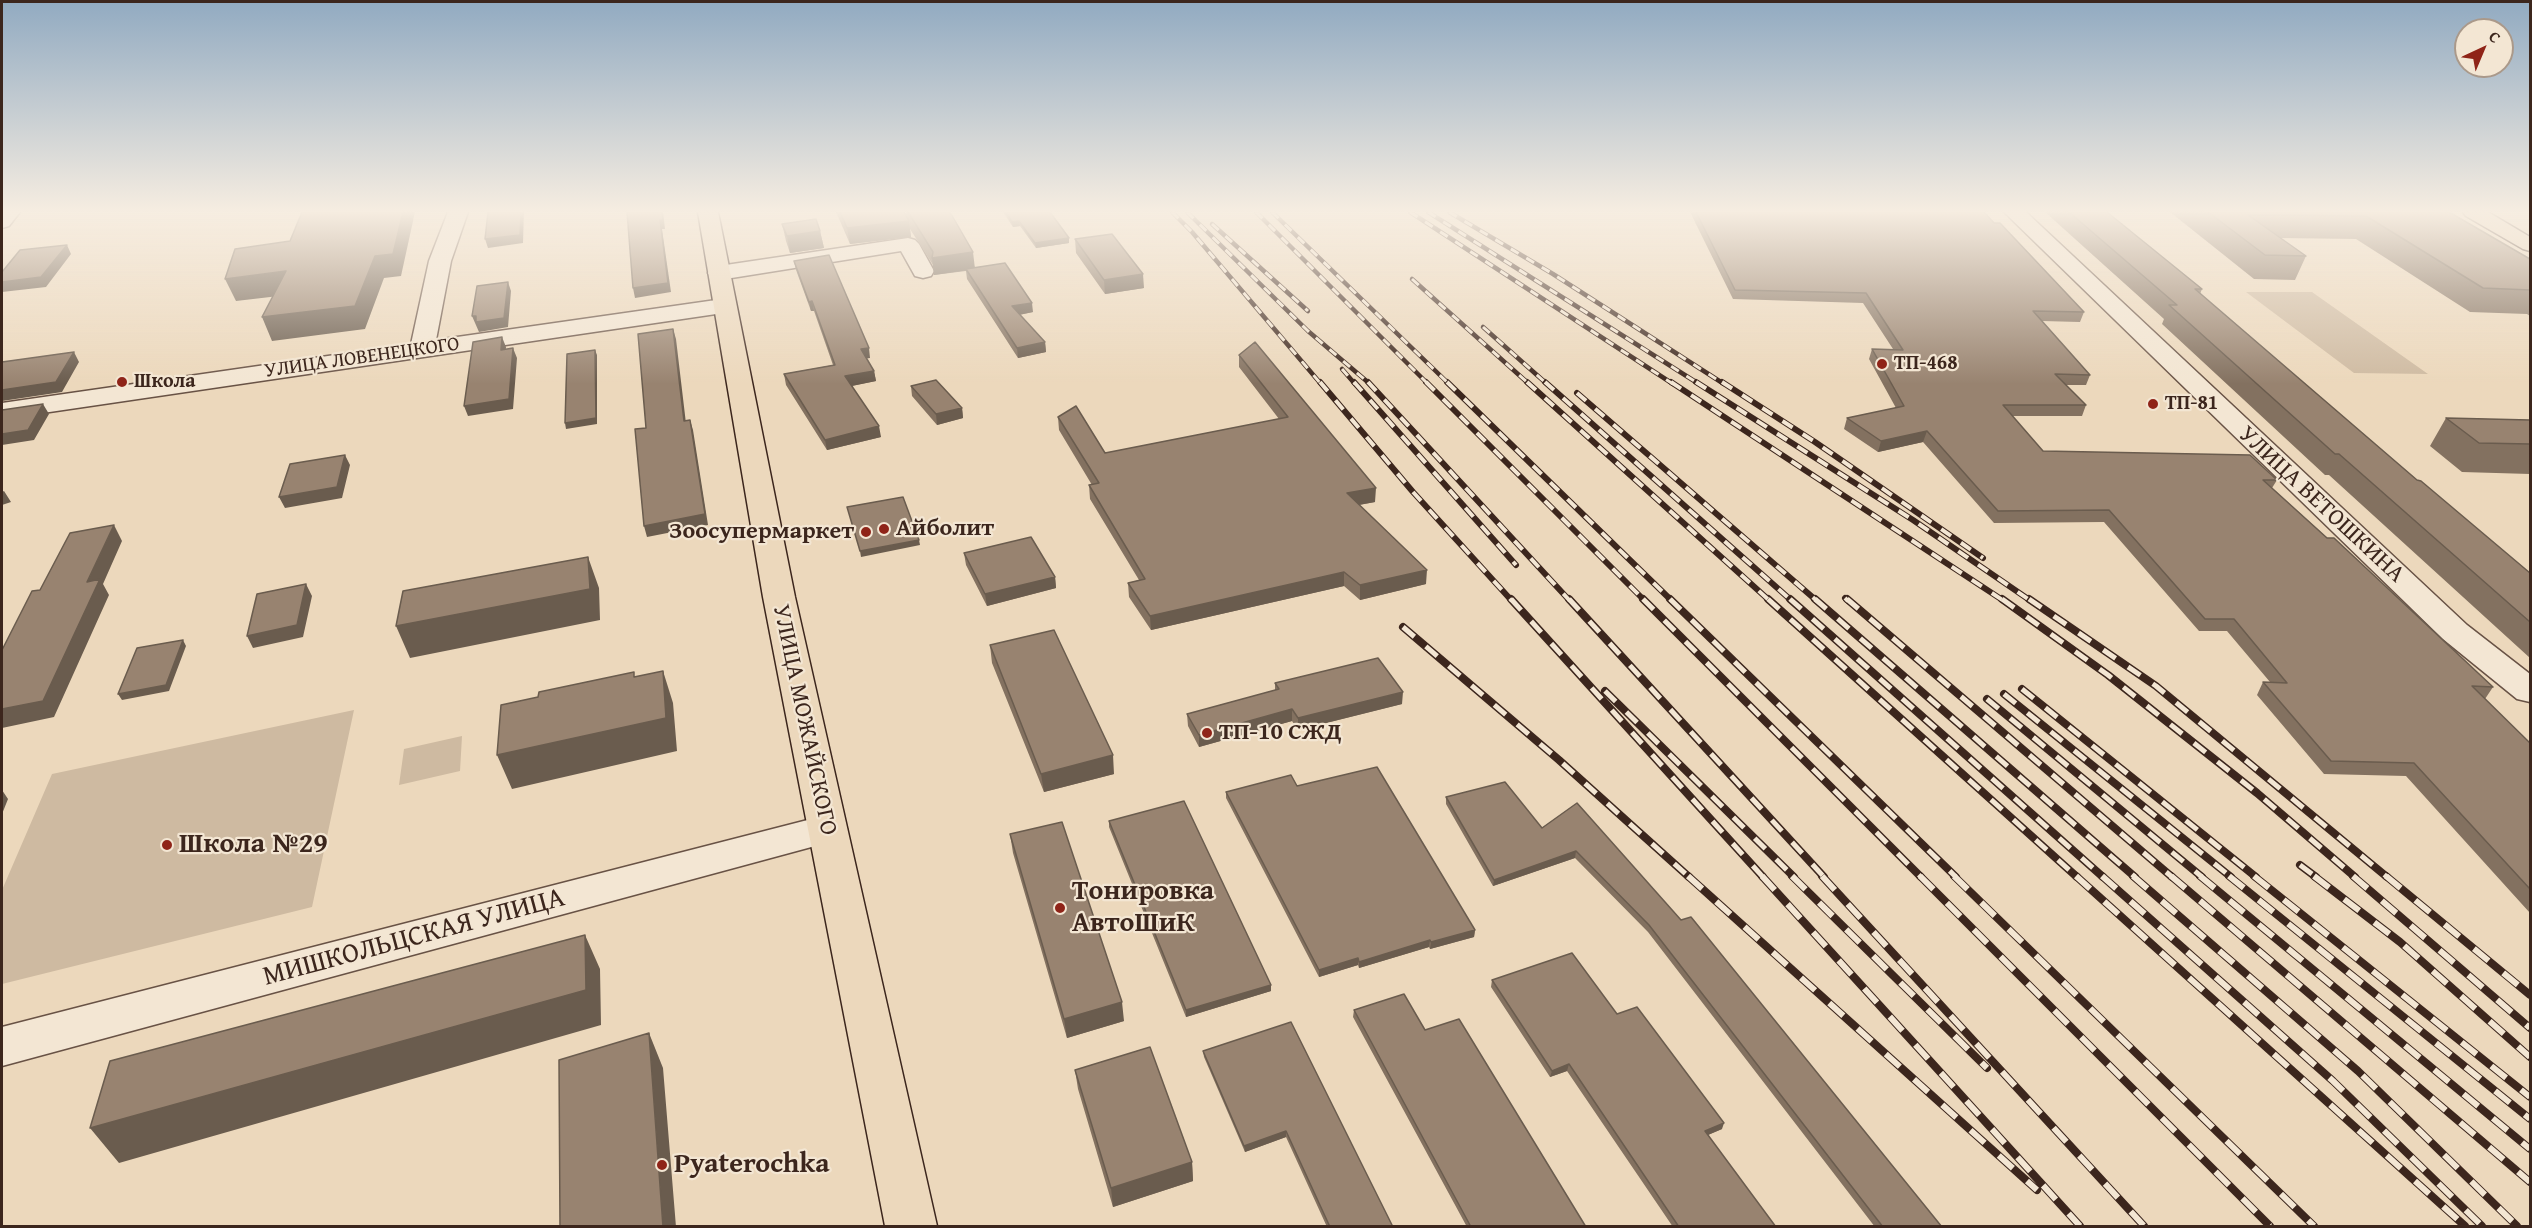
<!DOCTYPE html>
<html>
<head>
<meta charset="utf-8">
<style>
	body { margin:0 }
	#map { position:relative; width:2532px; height:1228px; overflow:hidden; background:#ecd8bc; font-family:"Gentium Book Plus",serif }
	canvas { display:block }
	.frame { position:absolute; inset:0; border:3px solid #3c261d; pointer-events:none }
	.north { position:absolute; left:2454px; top:18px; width:60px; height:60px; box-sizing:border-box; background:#f3e6d3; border:2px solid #aa998a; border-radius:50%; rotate:44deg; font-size:16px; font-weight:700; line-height:24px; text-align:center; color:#3c261d }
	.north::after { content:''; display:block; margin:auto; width:21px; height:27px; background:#8f2418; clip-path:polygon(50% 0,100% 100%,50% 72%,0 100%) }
</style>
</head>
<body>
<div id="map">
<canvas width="2532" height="1228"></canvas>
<div class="frame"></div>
<div class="north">С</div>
</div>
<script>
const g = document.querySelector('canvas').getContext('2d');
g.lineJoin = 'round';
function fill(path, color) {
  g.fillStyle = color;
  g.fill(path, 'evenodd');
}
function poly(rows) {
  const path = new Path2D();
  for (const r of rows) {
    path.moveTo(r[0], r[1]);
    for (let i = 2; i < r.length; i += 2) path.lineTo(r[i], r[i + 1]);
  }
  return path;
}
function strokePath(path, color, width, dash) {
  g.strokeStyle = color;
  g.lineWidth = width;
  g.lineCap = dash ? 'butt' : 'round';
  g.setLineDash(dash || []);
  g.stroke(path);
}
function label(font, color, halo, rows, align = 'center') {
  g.font = font + ' "Gentium Book Plus",serif';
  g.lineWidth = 4.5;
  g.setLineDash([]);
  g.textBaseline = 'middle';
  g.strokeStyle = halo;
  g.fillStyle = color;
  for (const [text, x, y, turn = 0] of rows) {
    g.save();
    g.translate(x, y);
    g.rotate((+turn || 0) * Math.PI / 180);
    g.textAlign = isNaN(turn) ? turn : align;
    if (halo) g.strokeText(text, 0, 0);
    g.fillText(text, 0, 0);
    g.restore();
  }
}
const green = poly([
	[2246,292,2312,292,2428,374,2354,373],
	[354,710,312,907,2,984,2,890,52,774],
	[462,736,460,771,399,785,404,749]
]);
const minor = poly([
	[2,212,20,212,9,226,2,228,2,212],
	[448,212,468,212,451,261,436,340,723,299,731,301,735,306,731,311,723,313,2,419,2,403,411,344,429,261,448,212],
	[2004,212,2026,212,2467,625,2530,674,2530,702,2517,699,2443,639,2004,212],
	[908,238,915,240,919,244,934,271,931,276,923,278,915,276,901,251,719,280,711,278,708,273,711,268,719,266,908,238],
	[827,815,841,819,847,829,841,839,2,1066,2,1027,827,815]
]);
const major = poly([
	[698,212,718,212,795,597,937,1226,885,1226,763,597,698,212],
	[2463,212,2488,212,2530,237,2530,251,2523,249,2466,216,2463,212]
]);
const railFar3 = poly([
	[1172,212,1192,232,1321,384],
	[1187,212,1308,331,1370,384],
	[1256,212,1428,384],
	[1272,212,1449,384],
	[1410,212,1673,384],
	[1428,212,1699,384],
	[1449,212,1553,274,1724,384],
	[1212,224,1308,311],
	[1412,279,1529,384],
	[1483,327,1547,384],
	[1342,369,1355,384]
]);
const railFar2 = poly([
	[1320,382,1413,492,1512,601],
	[1354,382,1516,565],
	[1368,382,1570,601],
	[1426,382,1645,601],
	[1447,382,1672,601],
	[1527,382,1770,601],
	[1545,382,1792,601],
	[1671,382,2004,601],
	[1696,382,1913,520,2031,601],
	[1722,382,1815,442,1983,558],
	[1577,393,1817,601],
	[1845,598,1848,601]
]);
const railFar1 = poly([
	[1511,599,1763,877],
	[1569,599,1824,877],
	[1643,599,1921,877],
	[1670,599,1956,877],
	[1768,599,2077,877],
	[1790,599,2103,877],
	[1815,599,2135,877],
	[1847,599,2172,877],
	[2002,599,2108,675,2257,793,2355,877],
	[2029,599,2156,686,2387,877],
	[1403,627,1559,760,1689,877],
	[2022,689,2256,877],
	[1605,691,1794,877],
	[2004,694,2231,877],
	[1987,699,2202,877],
	[2300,865,2316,877]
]);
const rail = poly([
	[1688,876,2037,1190],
	[1762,876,2080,1226],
	[1792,876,1987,1068],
	[1822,876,2144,1226],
	[1920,876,2270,1226],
	[1954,876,2314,1226],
	[2076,876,2465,1226],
	[2102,876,2333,1081,2482,1226],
	[2133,876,2358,1071,2517,1226],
	[2171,876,2530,1182],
	[2200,876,2530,1149],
	[2229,876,2530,1119],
	[2254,876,2530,1097],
	[2314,876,2400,942,2530,1057],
	[2353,876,2530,1028],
	[2386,876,2530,995]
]);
const wall = poly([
	[836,212,904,212,906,216,906,212,950,212,975,268,1033,312,1019,315,1045,342,1046,352,1018,358,967,279,966,271,934,275,933,265,910,229,911,237,850,244],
	[1003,212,1050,212,1069,238,1069,243,1036,248,1020,226,1013,227],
	[1690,212,1984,212,2084,312,2080,322,2042,321,2090,375,2086,385,2066,385,2086,405,2082,416,2012,416,2043,451,2277,480,2272,488,2493,687,2485,699,2530,743,2530,913,2406,776,2324,774,2257,695,2263,682,2270,682,2227,631,2199,631,2104,522,1994,523,1923,442,1878,452,1844,429,1847,418,1896,408,1869,359,1872,349,1893,349,1863,303,1733,299],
	[2045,212,2107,212,2202,289,2200,294,2417,480,2530,573,2530,658,2329,475,2325,475,2162,324,2164,319],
	[2170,212,2449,212,2530,259,2530,316,2527,314,2470,312,2356,239,2280,238,2306,256,2295,280,2254,279],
	[782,224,820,231,824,248,790,253,786,241],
	[1075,239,1144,288,1105,294,1076,253],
	[794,261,870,358,866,358,874,371,876,381,851,386,881,437,827,450,786,385,784,374,833,365,814,311,811,311,796,270],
	[1239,355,1375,502,1359,505,1426,584,1360,600,1344,586,1151,630,1129,597,1128,583,1139,580,1090,499,1089,485,1092,485,1059,430,1058,417,1105,453,1279,419,1239,367],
	[911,386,962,408,963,418,937,425,912,396],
	[2446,418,2530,420,2530,474,2462,472,2430,446],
	[964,553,1055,577,1056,588,987,606,966,565],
	[990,645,1114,774,1044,792,992,663],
	[1275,683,1402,704,1298,730,1292,721,1199,747,1188,726,1187,714,1275,690],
	[1297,786,1475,930,1474,937,1430,949,1429,947,1359,968,1358,965,1319,977,1226,798,1226,792],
	[1446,797,1542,828,1577,803,1942,1227,1875,1227,1648,932,1575,858,1493,886,1446,804],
	[1109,821,1271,985,1271,991,1186,1017,1109,827],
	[1010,834,1124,1021,1067,1038,1013,853],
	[1492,980,1617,1014,1722,1129,1708,1135,1776,1227,1673,1227,1567,1071,1550,1077,1491,987],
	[1354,1010,1425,1030,1586,1227,1467,1227,1353,1017],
	[1203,1051,1393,1227,1327,1227,1286,1137,1245,1152,1204,1057],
	[1075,1070,1192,1162,1193,1181,1113,1207,1078,1089]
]);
const shadedWall = poly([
	[403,212,415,212,401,276,384,278,365,329,272,341,262,317,375,256],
	[521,212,524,212,523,243,488,248,485,239],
	[662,212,663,212,665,229,662,229,671,292,635,298,633,288,660,220],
	[909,221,911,237,850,244,847,228],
	[1019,221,1020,226,1013,227,1012,222],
	[820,231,824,248,790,253,787,236],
	[1069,238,1069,243,1036,248,1035,243],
	[67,245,71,254,46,287,2,292,2,282],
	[973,252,975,269,934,275,932,258],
	[286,271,296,294,236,301,225,279],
	[1143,274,1144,288,1105,294,1104,280],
	[508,282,511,291,508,327,479,332,472,316],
	[812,301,814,311,811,311,809,302],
	[1032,303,1033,312,1013,316,1012,306],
	[673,329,676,339,687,432,684,421],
	[502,337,506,347,505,359,501,350],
	[1045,342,1046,352,1018,358,1017,348],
	[513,348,517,358,513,409,468,416,464,406],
	[869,348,870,358,863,359,861,349],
	[595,350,597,355,597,424,566,429,565,423],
	[74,352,79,362,62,392,2,401,2,390],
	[874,371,876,381,847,387,845,376],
	[43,404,49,414,34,440,2,445,2,434],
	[962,408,963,418,937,425,936,414],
	[690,420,693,430,708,525,647,537,644,526],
	[879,426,881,437,827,450,825,440],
	[1927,431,1923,442,1878,452,1881,441],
	[345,455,350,465,342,498,285,508,279,497],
	[1376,488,1375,502,1347,507,1347,493],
	[4,491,11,502,2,505,2,492],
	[114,525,122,541,103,584,109,595,54,717,2,728,2,709,87,582],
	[919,540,920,545,861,557,860,551],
	[588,557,599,588,600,620,410,658,396,626],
	[1427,570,1426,584,1360,600,1360,585],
	[1344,572,1344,586,1151,630,1150,616],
	[1055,577,1056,588,987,606,985,594],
	[306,584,312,596,303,637,253,648,247,636],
	[183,640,186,646,169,691,122,700,118,694],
	[663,671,673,703,677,751,512,789,497,755],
	[1403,692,1402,704,1298,730,1298,718],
	[1292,709,1292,721,1199,747,1199,735],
	[1113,755,1114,774,1044,792,1041,774],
	[2,790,8,799,2,814],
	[1576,851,1575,858,1493,886,1494,880],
	[1475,930,1474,937,1430,949,1431,942],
	[585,935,600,969,601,1025,119,1163,90,1128],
	[1430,940,1429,947,1359,968,1359,962],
	[1358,958,1358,965,1319,977,1319,970],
	[1271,985,1271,991,1186,1017,1186,1010],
	[1122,1002,1124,1021,1067,1038,1064,1019],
	[649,1033,663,1068,676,1227,663,1227],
	[1569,1064,1567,1071,1550,1077,1552,1071],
	[1724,1123,1722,1129,1703,1137,1705,1131],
	[1286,1131,1286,1137,1245,1152,1244,1146],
	[1192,1162,1193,1181,1113,1207,1111,1188]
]);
const building = poly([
	[302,212,403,212,393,254,375,256,355,306,262,317,286,271,225,279,235,249,290,241,302,212],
	[488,212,521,212,520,235,485,239,488,212],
	[627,212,662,212,663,220,660,220,668,283,633,288,627,212],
	[840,212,904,212,909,221,847,228,840,212],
	[908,212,950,212,973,252,932,258,933,252,908,212],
	[1006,212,1050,212,1069,238,1035,243,1019,221,1012,222,1006,212],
	[1696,212,1984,212,1994,223,2000,223,2084,312,2033,311,2090,375,2055,374,2086,405,2003,405,2043,451,2250,455,2277,480,2263,480,2327,538,2334,538,2493,687,2472,686,2530,743,2530,889,2414,763,2331,761,2263,682,2287,683,2234,619,2205,619,2109,510,1998,511,1927,431,1881,441,1847,418,1904,406,1872,349,1903,350,1866,293,1735,290,1696,212],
	[2069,212,2107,212,2202,289,2195,289,2417,480,2421,481,2530,573,2530,622,2339,454,2335,454,2169,305,2177,305,2069,212],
	[2208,212,2449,212,2530,259,2530,290,2483,288,2366,216,2248,215,2306,256,2265,255,2208,212],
	[816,219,820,231,787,236,782,224,816,219],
	[1112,234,1143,274,1104,280,1075,239,1112,234],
	[67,245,41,277,2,282,2,272,20,250,67,245],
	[829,255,869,348,861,349,874,371,845,376,879,426,825,440,784,374,835,365,812,301,809,302,794,261,829,255],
	[1005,263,1032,303,1012,306,1045,342,1017,348,966,269,1005,263],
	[508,282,504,318,476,322,476,316,472,316,477,286,508,282],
	[673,329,684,421,690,420,705,514,644,526,635,429,646,428,638,334,673,329],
	[502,337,501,350,513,348,509,399,464,406,473,342,502,337],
	[1255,342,1376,488,1347,493,1427,570,1360,585,1344,572,1150,616,1128,583,1145,579,1089,485,1099,483,1058,417,1076,406,1105,453,1288,417,1239,355,1255,342],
	[595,350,596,418,565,423,567,354,595,350],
	[74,352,56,382,2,390,2,362,74,352],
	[936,380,962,408,936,414,911,386,936,380],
	[43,404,28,430,2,434,2,410,43,404],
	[2446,418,2530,420,2530,444,2479,443,2446,418],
	[345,455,337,487,279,497,290,464,345,455],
	[903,497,919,540,860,551,847,507,903,497],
	[114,525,87,582,100,579,43,701,2,709,2,650,32,591,40,590,70,533,114,525],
	[1031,537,1055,577,985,594,964,553,1031,537],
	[588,557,590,589,396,626,403,591,588,557],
	[306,584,297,625,247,636,257,594,306,584],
	[1054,630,1113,755,1041,774,990,645,1054,630],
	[183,640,166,685,118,694,137,648,183,640],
	[1378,658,1403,692,1298,718,1292,709,1199,735,1187,714,1279,689,1275,683,1378,658],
	[663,671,666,718,497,755,501,705,538,697,539,692,634,672,634,677,663,671],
	[1377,767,1475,930,1431,942,1430,940,1359,962,1358,958,1319,970,1226,792,1291,775,1297,786,1377,767],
	[1505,782,1542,828,1577,803,1681,920,1691,917,1942,1227,1883,1227,1649,925,1576,851,1494,880,1446,797,1505,782],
	[1184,801,1271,985,1186,1010,1109,821,1184,801],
	[1062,822,1122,1002,1064,1019,1010,834,1062,822],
	[585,935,586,990,90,1128,110,1061,585,935],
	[1572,953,1617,1014,1637,1007,1724,1123,1705,1131,1776,1227,1679,1227,1569,1064,1552,1071,1492,980,1572,953],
	[1404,994,1425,1030,1459,1019,1586,1227,1471,1227,1354,1010,1404,994],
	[1291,1022,1393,1227,1330,1227,1286,1131,1244,1146,1203,1051,1291,1022],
	[649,1033,663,1227,560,1227,559,1060,649,1033],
	[1150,1047,1192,1162,1111,1188,1075,1070,1150,1047]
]);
const markers = [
	[1882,364,6,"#8f2418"],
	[122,382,6,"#8f2418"],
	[2153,404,6,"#8f2418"],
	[884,529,6,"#8f2418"],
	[866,532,6,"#8f2418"],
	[1207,733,6,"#8f2418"],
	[167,845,6,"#8f2418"],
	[1060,908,6,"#8f2418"],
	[662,1165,6,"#8f2418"]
];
const farStreetnames = [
	["УЛИЦА ЛОВЕНЕЦКОГО",362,358,-8]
];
const farPoinames = [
	["ТП-468",1894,364],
	["Школа",134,382],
	["ТП-81",2165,404]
];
const streetNames = [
	["УЛИЦА ВЕТОШКИНА",2321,505,43],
	["УЛИЦА МОЖАЙСКОГО",804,720,78]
];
const poiNames = [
	["Айболит",896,529],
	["Зоосупермаркет",854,532,"right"],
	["ТП-10 СЖД",1219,733]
];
const nearPoinames = [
	["Школа №29",179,845],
	["Тонировка",1072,892],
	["АвтоШиК",1072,924],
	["Pyaterochka",674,1165]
];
const nearStreetnames = [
	["МИШКОЛЬЦСКАЯ УЛИЦА",414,938,-15]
];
fill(green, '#cebaa1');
strokePath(minor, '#685245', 3);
strokePath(major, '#3c261d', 3);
fill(minor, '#f3e6d3');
fill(major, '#ecd8bc');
strokePath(railFar3, '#3c261d', 4.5);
strokePath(railFar2, '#3c261d', 6);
strokePath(railFar1, '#3c261d', 8);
strokePath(rail, '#3c261d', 8);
strokePath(railFar3, '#f3e6d3', 3, [9]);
strokePath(railFar2, '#f3e6d3', 4, [12]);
strokePath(railFar1, '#f3e6d3', 5, [15]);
strokePath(rail, '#f3e6d3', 6, [19]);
fill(wall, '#837160');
fill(shadedWall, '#6a5c4e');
fill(building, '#988370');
strokePath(building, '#6a5c4e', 1.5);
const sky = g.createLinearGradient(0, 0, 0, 384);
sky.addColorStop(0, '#91aac1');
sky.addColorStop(0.55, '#f6ede1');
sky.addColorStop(1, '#f6ede100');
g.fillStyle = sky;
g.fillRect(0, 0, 2532, 384);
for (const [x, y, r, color] of markers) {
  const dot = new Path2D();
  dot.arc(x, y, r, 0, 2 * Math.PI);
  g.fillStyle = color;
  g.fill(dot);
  strokePath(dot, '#f3e6d3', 2);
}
label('20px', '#3c261d', '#f3e6d3', farStreetnames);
label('bold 20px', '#3c261d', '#f3e6d3', farPoinames, 'left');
label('24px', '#3c261d', '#f3e6d3', streetNames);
label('bold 24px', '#3c261d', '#f3e6d3', poiNames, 'left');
label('bold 28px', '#3c261d', '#f3e6d3', nearPoinames, 'left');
label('28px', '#3c261d', '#f3e6d3', nearStreetnames);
</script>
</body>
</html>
